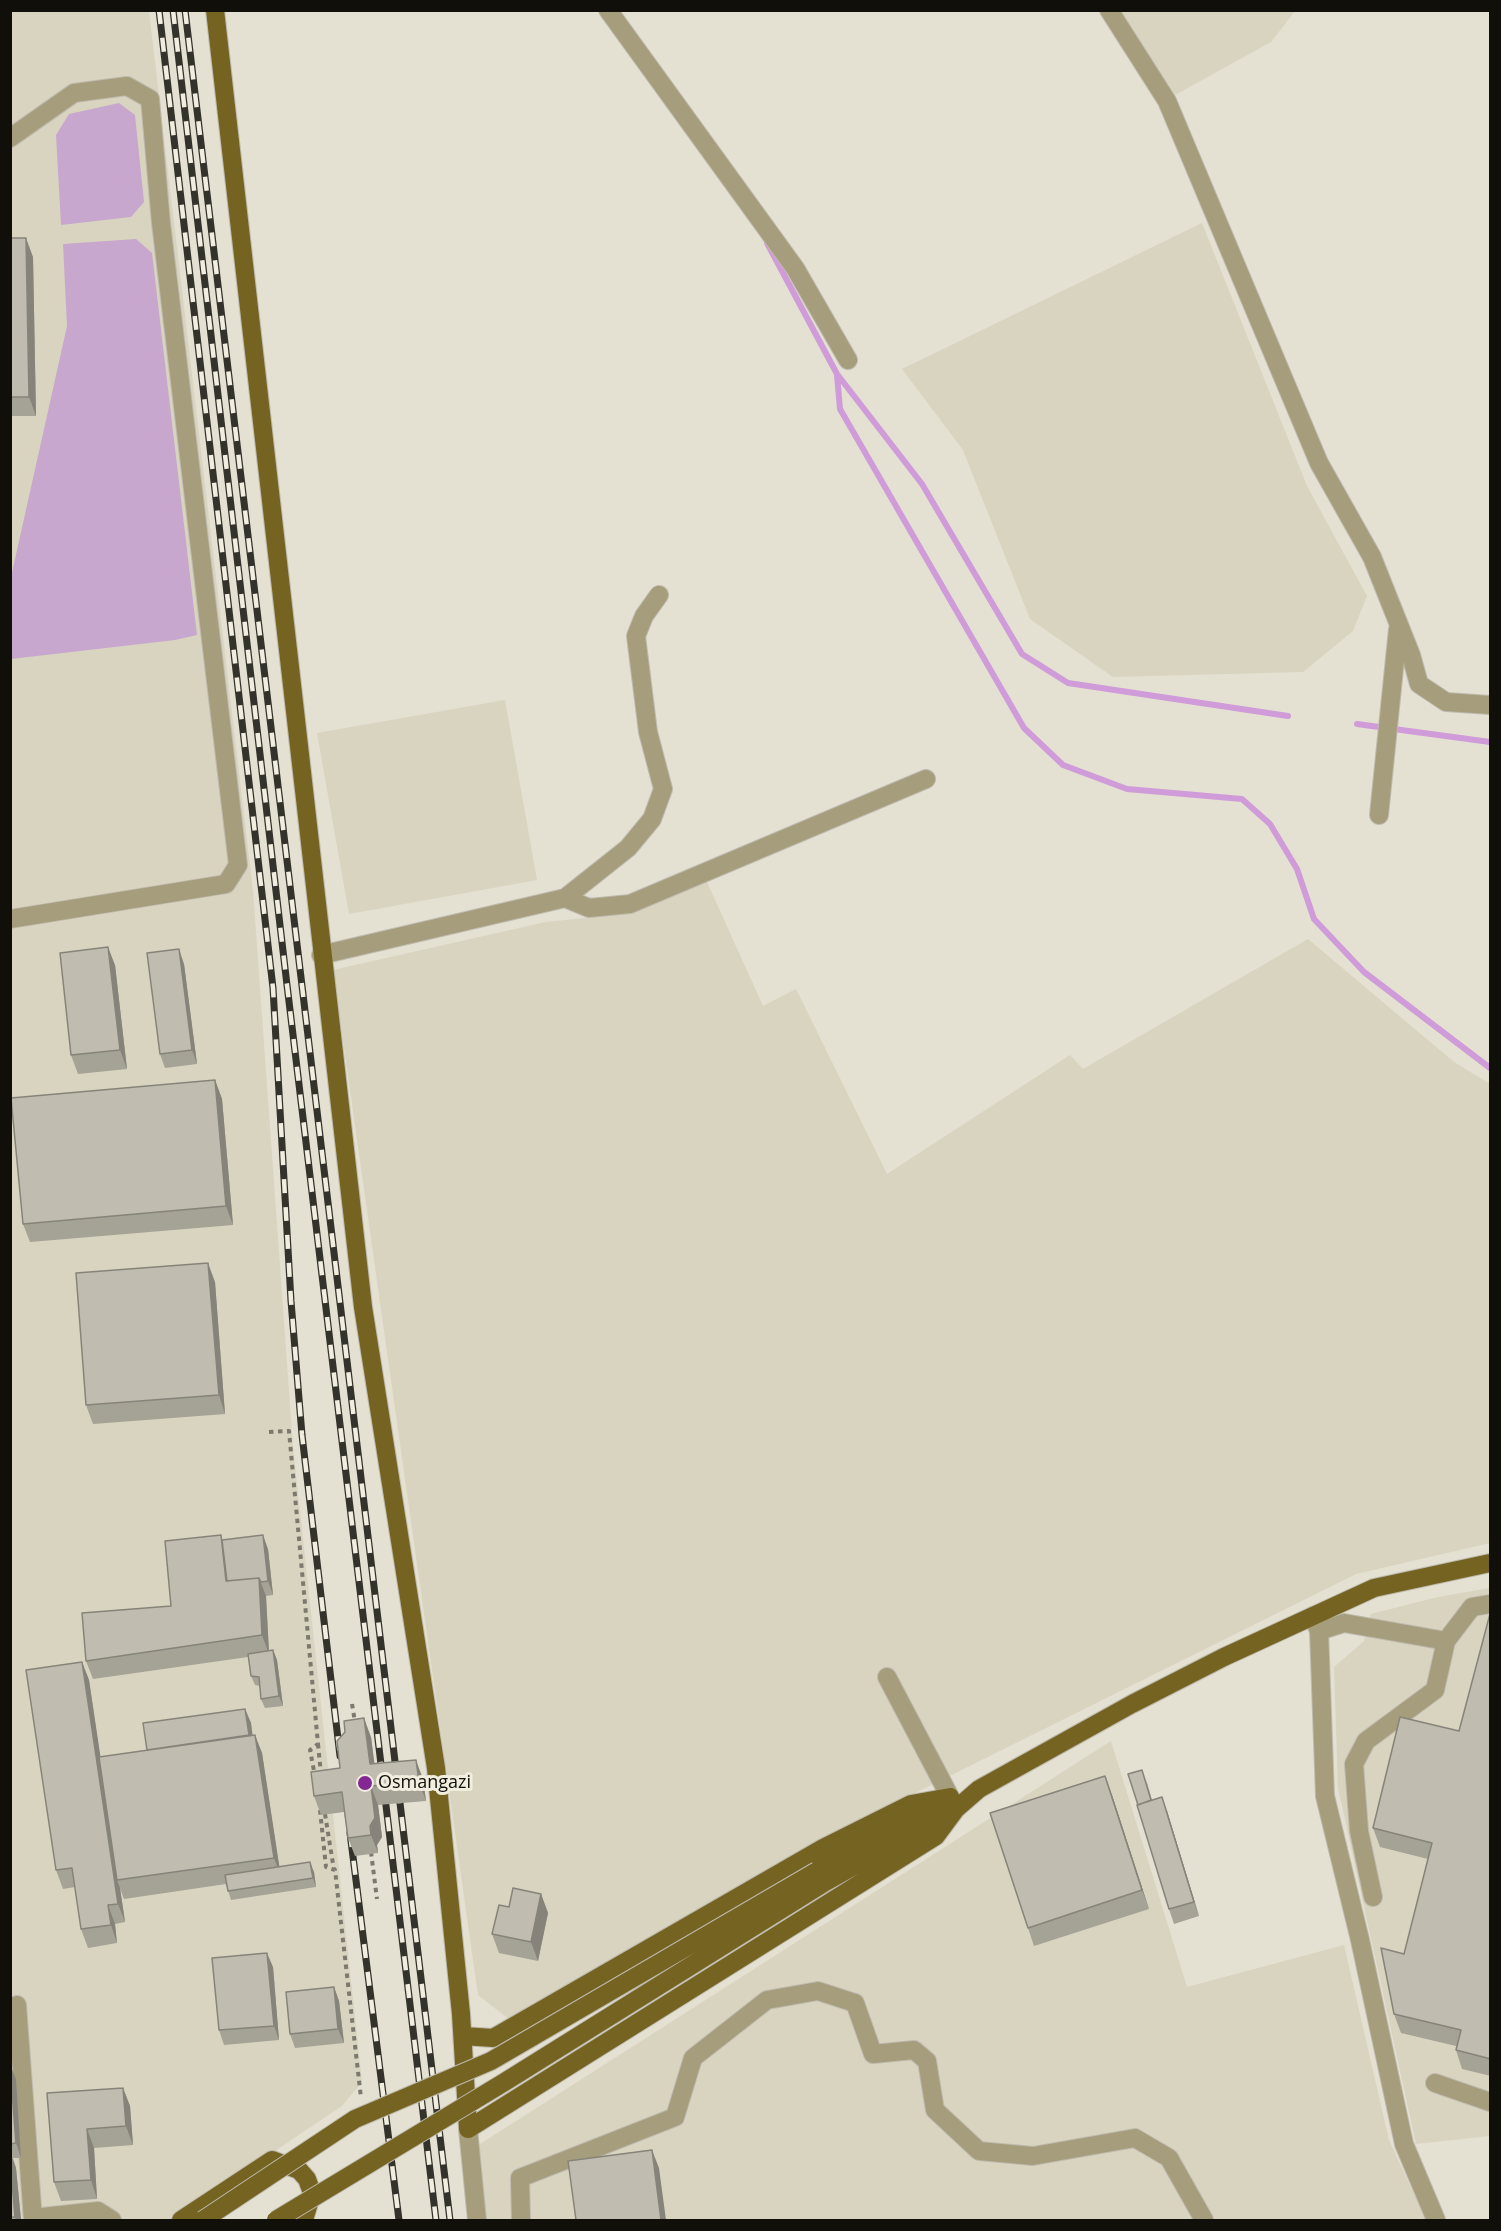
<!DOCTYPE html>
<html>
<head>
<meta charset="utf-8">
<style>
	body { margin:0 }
	#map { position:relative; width:1501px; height:2231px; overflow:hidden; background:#e4e0d2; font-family:"Open Sans",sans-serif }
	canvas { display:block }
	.frame { position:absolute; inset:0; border:12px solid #100f0a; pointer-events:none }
</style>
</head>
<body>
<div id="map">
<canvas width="1501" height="2231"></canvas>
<div class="frame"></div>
</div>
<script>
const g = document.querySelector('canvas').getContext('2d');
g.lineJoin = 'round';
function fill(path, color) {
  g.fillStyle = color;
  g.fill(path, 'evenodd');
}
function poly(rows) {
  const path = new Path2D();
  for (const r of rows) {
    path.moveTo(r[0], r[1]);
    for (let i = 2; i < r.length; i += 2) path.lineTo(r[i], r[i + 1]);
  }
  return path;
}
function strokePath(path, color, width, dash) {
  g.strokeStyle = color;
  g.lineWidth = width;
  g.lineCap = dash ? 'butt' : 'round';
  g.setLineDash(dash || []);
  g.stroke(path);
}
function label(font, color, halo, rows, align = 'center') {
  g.font = font + ' "Open Sans",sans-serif';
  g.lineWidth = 6;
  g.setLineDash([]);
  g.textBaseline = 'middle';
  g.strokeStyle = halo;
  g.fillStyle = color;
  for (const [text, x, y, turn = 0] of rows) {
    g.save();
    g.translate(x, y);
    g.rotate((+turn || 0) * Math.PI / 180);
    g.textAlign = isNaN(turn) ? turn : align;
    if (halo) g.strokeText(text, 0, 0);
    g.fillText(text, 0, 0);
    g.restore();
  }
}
const built = poly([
	[11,11,149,11,253,891,293,1447,362,2082,342,2106,172,2220,11,2220],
	[1120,11,1295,11,1271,42,1175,95],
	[1202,223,1307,486,1367,596,1353,631,1303,672,1113,677,1030,619,963,450,902,369],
	[505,700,537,880,349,914,317,733],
	[702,871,763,1006,796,989,887,1174,1070,1055,1083,1069,1308,939,1454,1062,1490,1084,1490,1543,1356,1574,847,1827,510,2020,478,1995,333,970,546,922,633,913],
	[1490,1588,1490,2136,1416,2144,1338,1788,1334,1667,1364,1641,1371,1614,1438,1597],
	[1111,1741,1187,1987,1344,1945,1389,2140,1426,2220,486,2220,477,2146]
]);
const green = poly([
	[119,103,135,115,144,202,131,217,61,225,56,135,69,114],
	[136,239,152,253,197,635,175,640,11,659,11,577,67,326,63,244]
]);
const stream = poly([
	[767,243,837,374,922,484,1022,654,1068,683,1288,716],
	[837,375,840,409,1024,728,1063,765,1127,789,1242,799,1270,824,1297,869,1314,919,1364,972,1490,1068],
	[1357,724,1490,742]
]);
const path = poly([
	[269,1432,289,1431,318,1744,310,1750,315,1776],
	[352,1704,355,1722],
	[318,1744,321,1774],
	[320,1810,326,1867,335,1870,361,2098],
	[325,1814,334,1870],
	[371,1852,377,1899]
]);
const minor = poly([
	[608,10,795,268,848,360],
	[1109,10,1167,101,1319,463,1372,557,1411,655,1419,684,1446,702,1490,705],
	[10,138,74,93,127,86,150,99,161,223,238,865,226,884,10,919],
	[1379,815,1398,629],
	[565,898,628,848,652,819,663,789,648,732,636,636,644,616,659,595],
	[321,955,565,898,589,908,630,904,926,779],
	[1313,1616,1319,1631,1325,1796,1360,1940,1404,2144,1436,2220],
	[1319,1631,1344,1623,1446,1641,1435,1690,1366,1741,1354,1764,1359,1831,1373,1897],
	[1446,1641,1472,1607,1490,1604],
	[887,1677,950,1797],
	[17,2005,33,2220],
	[1435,2083,1490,2102],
	[468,2129,477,2220],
	[33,2218,98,2211,112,2220],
	[521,2220,520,2178,675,2117,693,2058,767,2000,818,1991,855,2003,873,2054,914,2050,927,2061,935,2110,979,2151,1033,2156,1135,2138,1169,2158,1204,2220]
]);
const major = poly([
	[215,10,363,1307,436,1768,461,2014,468,2129,936,1836,956,1809,950,1797,911,1804,823,1848,493,2038,463,2036],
	[817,1871,938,1804],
	[822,1884,956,1809,979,1789,1132,1704,1224,1657,1374,1588,1490,1563],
	[181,2220,272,2160,299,2170,307,2179,312,2193,304,2220]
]);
const rail = poly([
	[159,10,273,988,291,1301,302,1435,340,1756],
	[173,10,287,985,436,2220],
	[185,10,450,2220],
	[350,1833,399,2220]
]);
const majorBridge = poly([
	[203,2220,355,2119,491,2061,817,1871],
	[276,2220,503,2083,822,1884]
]);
const wall = poly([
	[10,238,33,257,36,416,10,416],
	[184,964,197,1064,165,1068,160,1054],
	[115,965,127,1069,78,1074,71,1055],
	[215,1080,222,1099,233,1225,30,1242,23,1224],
	[215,1282,225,1414,93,1424,86,1405],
	[221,1535,222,1540,268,1549,273,1595,266,1596,269,1651,273,1650,277,1660,283,1706,265,1708,261,1699,260,1686,255,1685,251,1676,248,1657,93,1679,86,1661,171,1606],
	[1491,1610,1491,2076,1462,2069,1456,2050,1456,2046,1401,2033,1394,2014,1404,1954,1428,1859,1380,1847,1373,1828,1459,1731],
	[82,1662,89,1680,100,1757,147,1750,245,1709,251,1723,252,1735,255,1735,262,1753,279,1867,314,1872,316,1887,231,1900,226,1884,124,1899,120,1888,125,1922,115,1924,117,1943,88,1948,81,1929,75,1887,63,1889,56,1870],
	[371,1737,374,1763,423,1779,426,1801,378,1805,382,1837,377,1845,378,1853,355,1856,348,1838,344,1812,321,1815,314,1796],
	[1146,1779,1152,1800,1167,1811,1199,1916,1174,1924,1169,1909],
	[1112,1795,1149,1909,1034,1946,1028,1928],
	[541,1894,548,1913,538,1961,499,1953,492,1934,509,1907],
	[273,1967,279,2040,224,2045,219,2030],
	[334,1987,339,2001,344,2043,295,2048,290,2034],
	[10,2066,16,2079,21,2158,13,2158,16,2168,21,2220,10,2220],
	[123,2088,130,2106,133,2145,94,2148,97,2199,61,2201,54,2182,47,2093]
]);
const shadedWall = poly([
	[26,238,33,257,36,416,29,397],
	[108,947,115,965,127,1069,120,1050],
	[179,949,184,964,197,1064,192,1050],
	[215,1080,222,1099,233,1225,226,1206],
	[208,1263,215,1282,225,1414,219,1395],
	[263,1535,268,1549,273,1595,268,1581],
	[259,1578,266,1596,269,1654,262,1635],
	[273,1650,277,1660,283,1706,279,1696],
	[82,1662,89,1680,119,1880,117,1880,120,1888,125,1922,118,1904],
	[245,1709,251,1723,255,1754,250,1740],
	[364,1718,371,1737,377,1783,370,1764],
	[255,1735,262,1753,281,1877,274,1858],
	[416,1760,423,1779,426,1801,419,1782],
	[1105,1776,1112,1795,1149,1909,1142,1890],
	[371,1786,378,1805,382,1837,377,1845,378,1853,371,1835,370,1826],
	[1162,1797,1167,1811,1199,1916,1194,1902],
	[310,1862,314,1872,316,1887,313,1878],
	[541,1894,548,1913,538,1961,531,1942],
	[108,1905,115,1924,117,1943,111,1925],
	[267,1953,273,1967,279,2040,274,2026],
	[334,1987,339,2001,344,2043,338,2029],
	[10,2065,16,2079,21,2158,16,2143],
	[123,2088,130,2106,133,2145,126,2126],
	[87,2129,94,2148,97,2199,91,2180],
	[652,2150,659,2168,666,2220,661,2220],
	[10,2152,16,2168,21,2220,16,2220,15,2217]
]);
const building = poly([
	[10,238,26,238,29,397,10,397,10,238],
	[108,947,120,1050,71,1055,60,953,108,947],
	[179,949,192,1050,160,1054,147,953,179,949],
	[215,1080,226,1206,23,1224,11,1098,215,1080],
	[208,1263,219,1395,86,1405,76,1273,208,1263],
	[221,1535,226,1581,259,1578,262,1635,86,1661,82,1613,171,1606,165,1541,221,1535],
	[263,1535,268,1581,261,1582,259,1578,227,1581,222,1540,263,1535],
	[1491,1610,1491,2059,1456,2050,1461,2030,1394,2014,1381,1948,1404,1954,1432,1843,1373,1828,1400,1717,1459,1731,1491,1610],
	[273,1650,279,1696,261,1699,259,1677,251,1676,248,1654,273,1650],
	[82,1662,118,1904,108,1905,111,1925,81,1929,72,1868,56,1870,26,1670,82,1662],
	[245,1709,249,1735,147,1750,143,1723,245,1709],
	[364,1718,370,1764,416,1760,419,1782,371,1786,375,1818,370,1826,371,1835,348,1838,342,1792,314,1796,311,1772,340,1768,337,1741,345,1732,344,1721,364,1718],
	[255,1735,274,1858,117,1880,99,1757,255,1735],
	[1142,1770,1151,1800,1138,1805,1128,1774,1142,1770],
	[1105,1776,1142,1890,1028,1928,990,1813,1105,1776],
	[1162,1797,1194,1902,1169,1909,1137,1805,1162,1797],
	[310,1862,313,1878,228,1891,225,1875,310,1862],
	[513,1888,541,1894,531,1942,492,1934,499,1905,509,1907,513,1888],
	[267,1953,274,2026,219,2030,212,1958,267,1953],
	[334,1987,338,2029,290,2034,286,1992,334,1987],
	[10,2066,16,2143,10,2144,10,2066],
	[123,2088,126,2126,87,2129,91,2180,54,2182,47,2093,123,2088],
	[652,2150,661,2220,576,2220,568,2161,652,2150],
	[10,2160,15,2217,10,2217,10,2160]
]);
const markers = [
	[365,1783,8,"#832792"]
];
const poiNames = [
	["Osmangazi",378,1783]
];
fill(built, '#d9d4bf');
fill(green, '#c7a7cd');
strokePath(stream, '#cf9bd8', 6);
strokePath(minor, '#bebaae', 20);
strokePath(major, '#bebaae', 20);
strokePath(path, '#7c796f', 4, [4.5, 4.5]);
strokePath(minor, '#a69d7c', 18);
strokePath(major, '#756421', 18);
strokePath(rail, '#33322b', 7);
strokePath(rail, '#f1eddf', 4.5, [14]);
strokePath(majorBridge, '#bebaae', 20, []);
strokePath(majorBridge, '#756421', 18);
fill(wall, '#a5a296');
fill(shadedWall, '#86847a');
fill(building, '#c0bcaf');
strokePath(building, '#86847a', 1.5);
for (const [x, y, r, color] of markers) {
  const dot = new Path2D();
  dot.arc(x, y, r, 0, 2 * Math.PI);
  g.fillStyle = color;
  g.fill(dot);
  strokePath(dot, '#f1eddf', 2);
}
label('18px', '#100f0a', '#f1eddf', poiNames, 'left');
</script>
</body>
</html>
